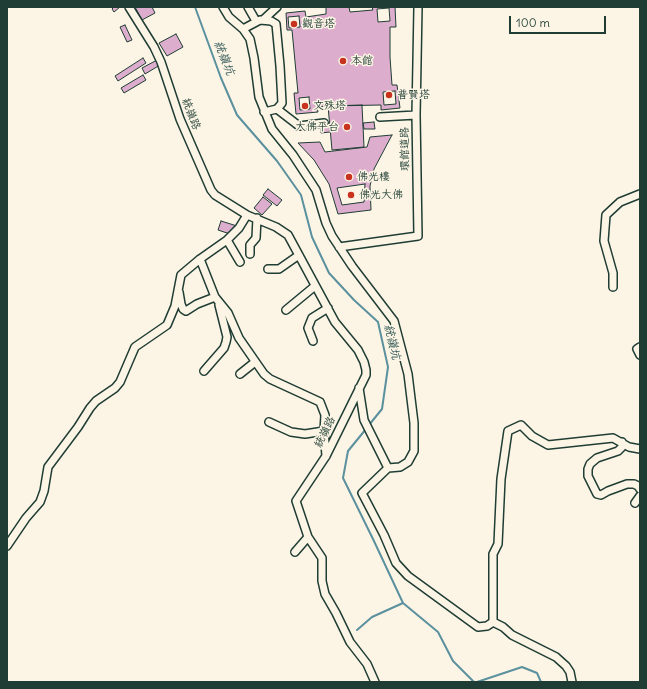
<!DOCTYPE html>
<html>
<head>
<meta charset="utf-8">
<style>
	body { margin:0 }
	#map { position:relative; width:647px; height:689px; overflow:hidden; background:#fcf5e5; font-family:Delius,sans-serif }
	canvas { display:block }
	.frame { position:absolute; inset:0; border:8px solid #1f3d34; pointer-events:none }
	.scale { position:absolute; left:509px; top:16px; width:97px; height:18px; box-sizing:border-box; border:2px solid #1f3d34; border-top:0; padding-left:5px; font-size:12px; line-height:14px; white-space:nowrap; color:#1f3d34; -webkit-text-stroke:3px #fcf5e5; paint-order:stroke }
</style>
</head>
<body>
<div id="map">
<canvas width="647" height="689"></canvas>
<div class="frame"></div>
<div class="scale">100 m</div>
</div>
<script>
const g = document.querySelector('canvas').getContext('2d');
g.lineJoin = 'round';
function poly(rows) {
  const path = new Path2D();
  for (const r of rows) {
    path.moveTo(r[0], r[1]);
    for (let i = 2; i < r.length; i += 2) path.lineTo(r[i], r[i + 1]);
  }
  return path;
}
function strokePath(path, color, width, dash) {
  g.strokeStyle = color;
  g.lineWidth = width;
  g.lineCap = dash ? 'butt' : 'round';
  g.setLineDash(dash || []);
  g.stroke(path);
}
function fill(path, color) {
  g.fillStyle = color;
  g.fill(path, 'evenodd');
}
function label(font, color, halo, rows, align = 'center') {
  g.font = font + ' Delius,"LXGW WenKai TC",sans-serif';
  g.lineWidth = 3;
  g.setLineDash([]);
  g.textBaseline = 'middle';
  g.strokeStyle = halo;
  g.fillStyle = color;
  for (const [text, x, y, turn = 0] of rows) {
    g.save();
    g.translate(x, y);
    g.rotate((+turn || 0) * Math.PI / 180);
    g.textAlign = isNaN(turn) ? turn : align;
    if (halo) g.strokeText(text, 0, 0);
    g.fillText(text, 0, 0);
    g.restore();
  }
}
const stream = poly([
	[195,7,221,78,237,115,277,161,301,195,312,237,329,273,354,300,378,322,388,367,382,409,369,425],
	[366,429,348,451,343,478,373,539,403,603,438,632,453,661,474,682],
	[357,630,372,617,403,603],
	[477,682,522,667,537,673,541,682]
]);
const building = poly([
	[114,7,120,7,114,12,112,9,114,7],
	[135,7,152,7,155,13,142,20,135,7],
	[326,7,349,7,350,12,373,10,372,7,395,7,396,27,390,27,390,57,392,85,397,85,400,108,381,110,381,105,328,106,317,107,318,112,296,114,294,93,298,93,292,30,287,30,286,13,305,11,306,17,326,14,326,7],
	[389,8,390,21,378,22,377,9,389,8],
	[299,16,300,27,289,28,288,17,299,16],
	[125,25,132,40,127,42,120,27,125,25],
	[176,34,183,47,167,56,159,43,176,34],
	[143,58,146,63,118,81,115,76,143,58],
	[157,60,160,65,145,74,142,68,157,60],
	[143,75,146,80,124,93,121,88,143,75],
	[395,91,396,104,384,105,383,92,395,91],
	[309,97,310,109,300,110,299,98,309,97],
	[362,105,364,147,332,150,328,106,362,105],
	[374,122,375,129,364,129,363,123,374,122],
	[330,125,330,132,321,133,321,126,330,125],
	[392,135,374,169,370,186,371,210,338,214,329,184,314,160,298,143,320,142,325,152,367,147,370,137,392,135],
	[365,184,364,202,342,205,337,188,365,184],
	[268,189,282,200,277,206,263,195,268,189],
	[263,197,272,204,262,215,254,208,263,197],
	[221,221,237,226,230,234,218,230,221,221]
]);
const minor = poly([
	[129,7,154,47,161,62,180,119,211,190,215,195,247,215,276,227,288,235,335,322,358,350,364,362,366,370,366,375,326,456,296,501,308,537,322,558,322,581,325,594,336,613,350,642,367,664,375,682],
	[223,7,229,17,243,29,250,39,254,58,259,97,272,129,293,155,316,190,326,223,332,236,352,266,394,321,408,374,414,423,414,451,408,462,400,467,388,468,364,420,359,388],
	[248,7,256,21],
	[263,20,277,7],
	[243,29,260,20,271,21,276,24,280,66,282,103,277,109,264,112],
	[277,109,299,126,324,123],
	[380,117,416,115],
	[227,240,240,262],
	[339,247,418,236,416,115,418,7],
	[250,254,250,245,256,238,257,218],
	[200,259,215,297],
	[268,269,279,269,299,255],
	[613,287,613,273,604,241,606,215,620,202,640,194],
	[179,292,181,304,183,309,186,311,197,304,215,297,228,313,239,338,264,374,270,379,320,402,325,415,324,431,326,456],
	[286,310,315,286],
	[313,341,308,328,312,318,328,308],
	[640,347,637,349,640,355],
	[204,371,224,348,226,342,227,337,219,305],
	[240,374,255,362],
	[269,422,291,432,305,434,324,431],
	[622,442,622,447,618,451,597,458,590,464,588,469,588,476,597,494,601,495,608,491,627,484,634,484,638,486,640,489],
	[388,468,362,493,384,535,396,563,408,576,478,627,487,626,493,622,493,554,498,544,501,479,508,431,521,425,532,436,548,445,613,438,629,447,640,449],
	[635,503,640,496],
	[7,546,26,518,40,502,44,491,48,467,78,427,90,408,96,401,115,388,120,382,135,347,167,325,175,306,181,275,200,259,227,240,239,228,247,215],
	[295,552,308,537],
	[493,622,503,627,512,635,556,657,566,666,570,672,572,682]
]);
const markers = [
	[294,24,4,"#c8321e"],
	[343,61,4,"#c8321e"],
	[389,95,4,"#c8321e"],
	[305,106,4,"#c8321e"],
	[347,127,4,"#c8321e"],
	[349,177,4,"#c8321e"],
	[351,195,4,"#c8321e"]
];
const poiNames = [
	["觀音塔",302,24],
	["本館",351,61],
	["普賢塔",397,95],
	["文殊塔",313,106],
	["大佛平台",339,127,"right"],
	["佛光樓",357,177],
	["佛光大佛",359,195]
];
const streetNames = [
	["統嶺路",191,114,69],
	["環館道路",405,149,-91],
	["統嶺路",325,432,-64]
];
const waterNames = [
	["統嶺坑",224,58,69],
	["統嶺坑",392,342,77]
];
strokePath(stream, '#5b909e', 2);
fill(building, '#ddadcd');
strokePath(building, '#1f3d34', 1);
strokePath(minor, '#1f3d34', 10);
strokePath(minor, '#fcf5e5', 7);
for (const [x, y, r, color] of markers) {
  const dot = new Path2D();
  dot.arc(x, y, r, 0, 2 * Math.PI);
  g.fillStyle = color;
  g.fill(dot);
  strokePath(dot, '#fcf5e5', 1.5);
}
label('11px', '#1f3d34', '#fcf5e5', poiNames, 'left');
label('11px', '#1f3d34', '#fcf5e5', streetNames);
label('italic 12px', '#335957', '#fcf5e5', waterNames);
</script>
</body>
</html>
